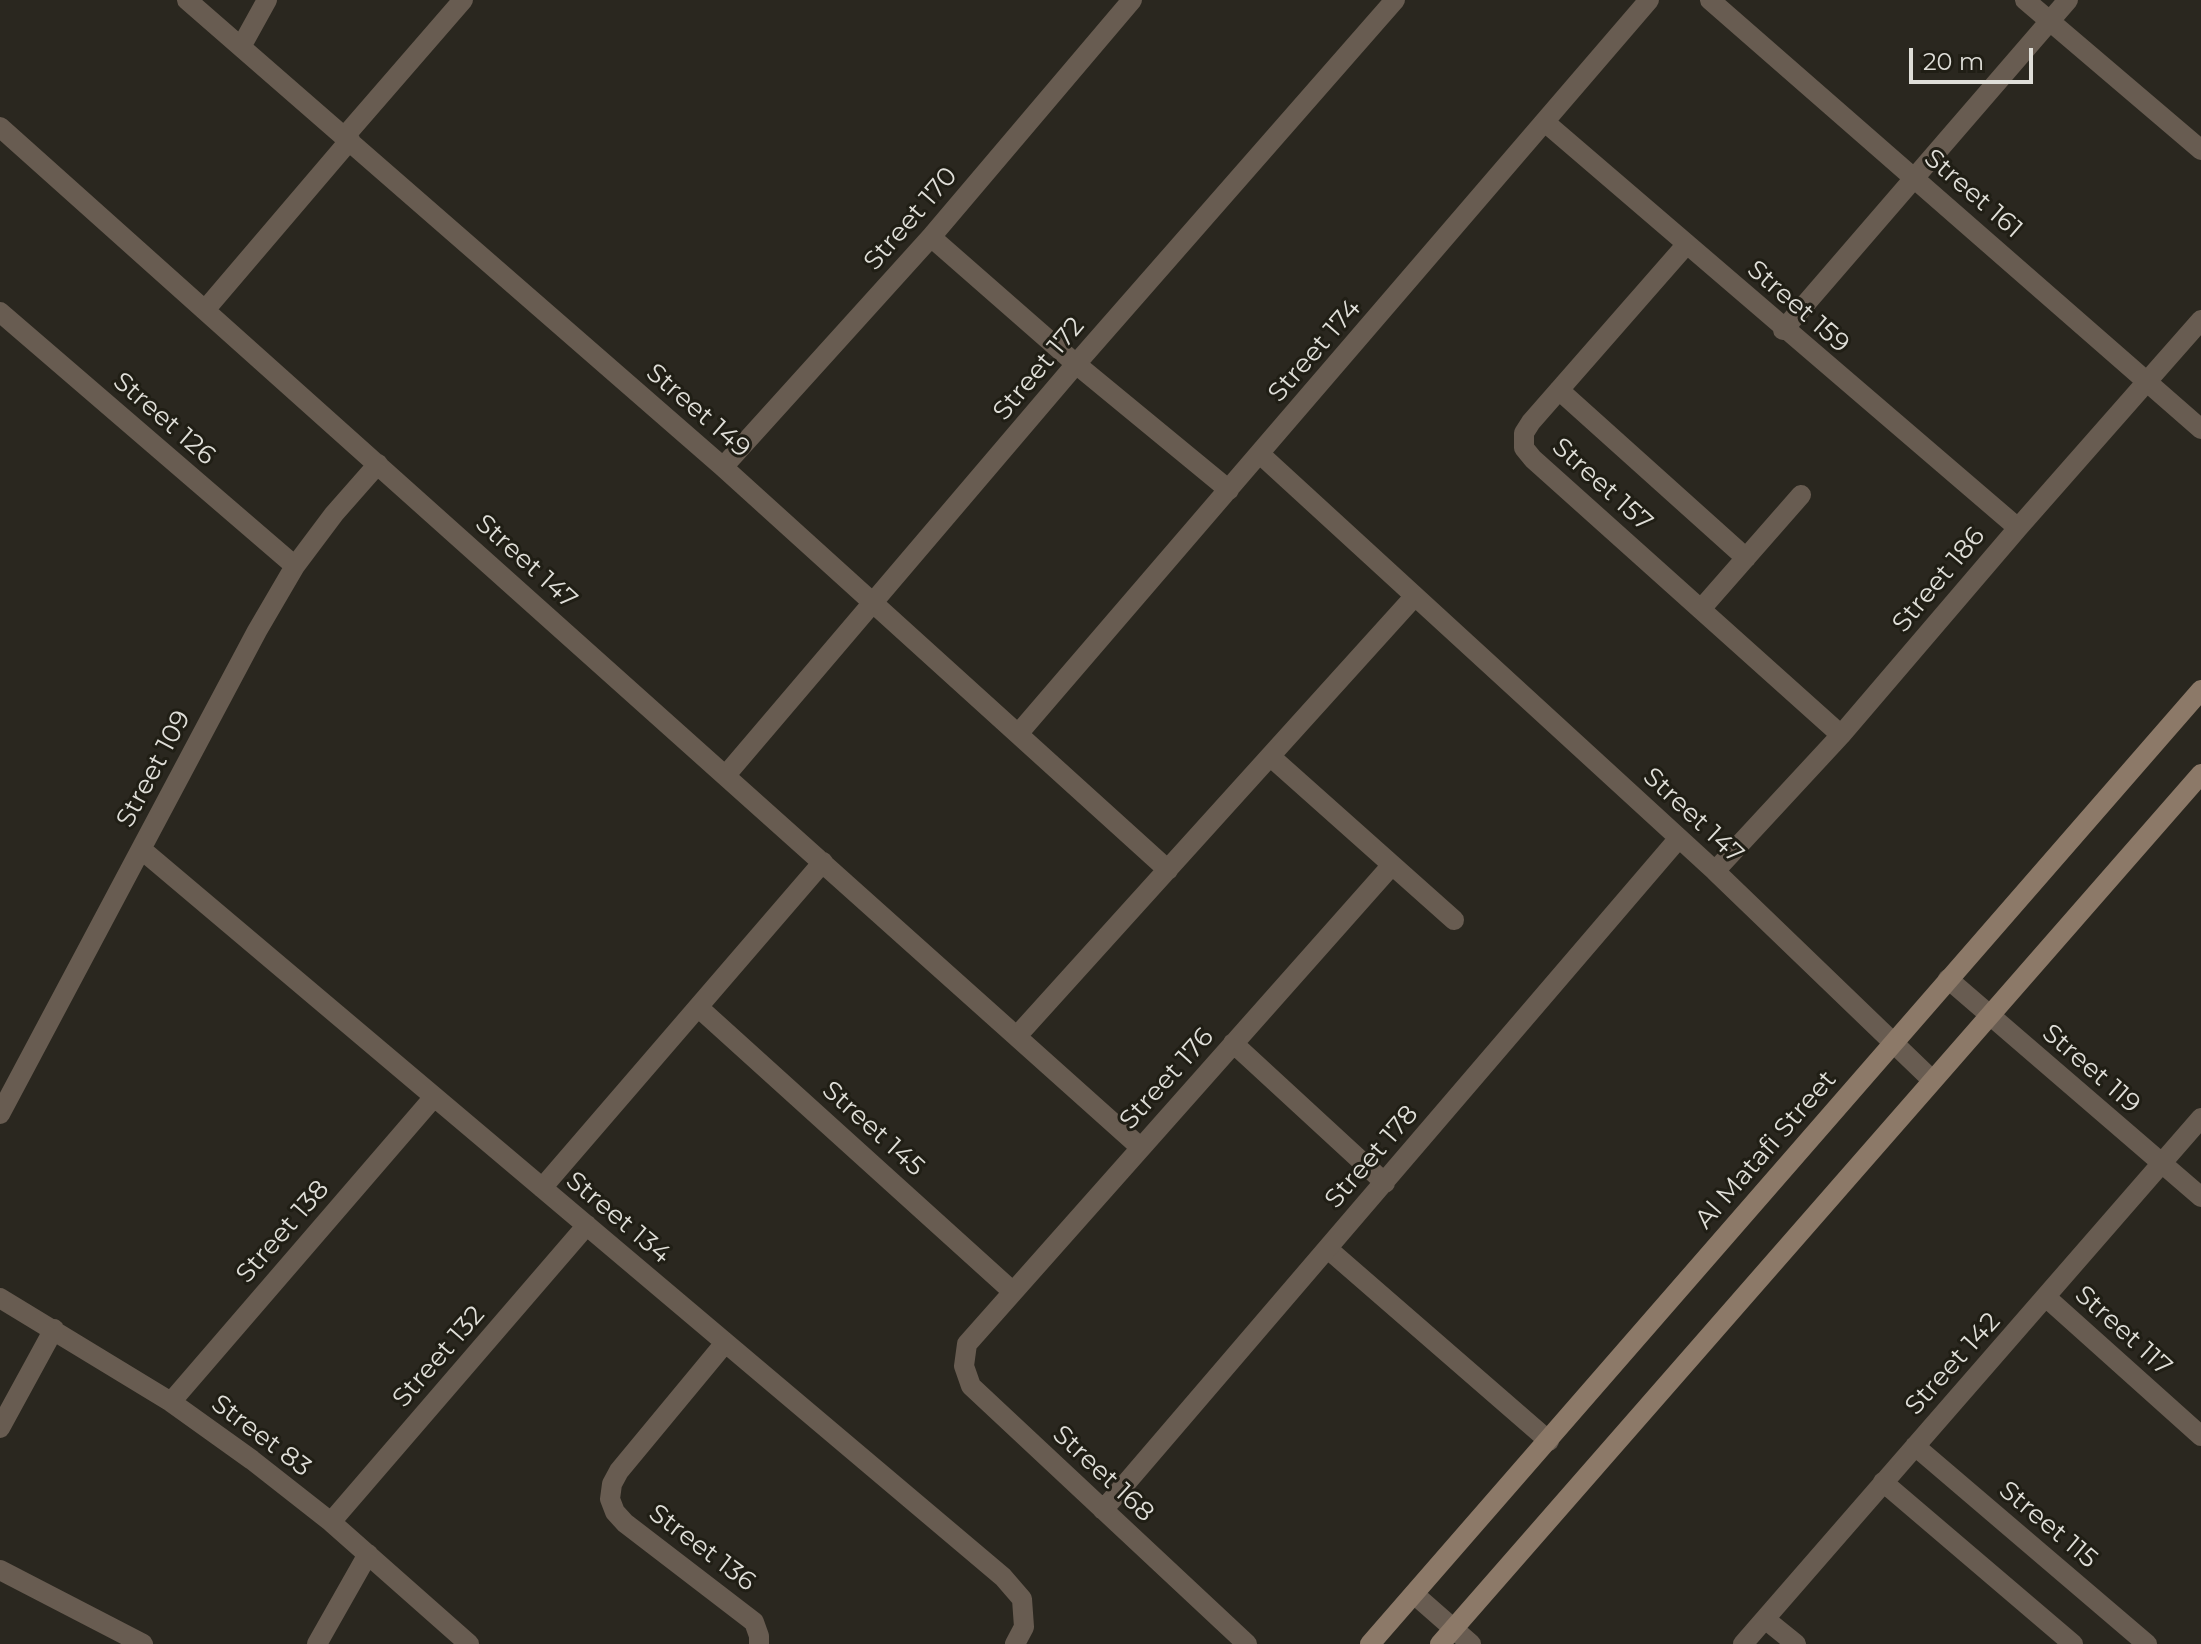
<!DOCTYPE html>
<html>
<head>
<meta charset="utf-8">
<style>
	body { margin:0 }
	#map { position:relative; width:2201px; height:1644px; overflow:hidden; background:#2a271f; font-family:Montserrat,sans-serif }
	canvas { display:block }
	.scale { position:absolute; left:1909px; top:48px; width:124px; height:36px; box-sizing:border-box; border:4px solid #dfded8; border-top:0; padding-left:10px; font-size:24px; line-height:28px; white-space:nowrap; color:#dfded8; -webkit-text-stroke:6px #201e15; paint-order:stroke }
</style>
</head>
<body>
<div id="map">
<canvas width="2201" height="1644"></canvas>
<div class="scale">20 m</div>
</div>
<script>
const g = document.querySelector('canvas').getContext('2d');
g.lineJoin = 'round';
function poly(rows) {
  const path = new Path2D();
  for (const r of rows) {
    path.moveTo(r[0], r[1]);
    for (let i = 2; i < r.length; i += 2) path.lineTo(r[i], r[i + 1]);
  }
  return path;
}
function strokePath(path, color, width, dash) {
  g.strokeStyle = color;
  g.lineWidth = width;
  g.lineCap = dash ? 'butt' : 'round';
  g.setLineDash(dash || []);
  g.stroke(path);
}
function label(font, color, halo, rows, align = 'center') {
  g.font = font + ' Montserrat,sans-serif';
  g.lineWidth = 6;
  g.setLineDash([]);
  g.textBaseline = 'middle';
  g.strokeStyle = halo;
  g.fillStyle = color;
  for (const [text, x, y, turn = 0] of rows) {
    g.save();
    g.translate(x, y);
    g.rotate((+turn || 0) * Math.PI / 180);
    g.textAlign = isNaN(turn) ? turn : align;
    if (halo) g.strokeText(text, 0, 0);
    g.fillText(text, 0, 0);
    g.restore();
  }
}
const lane = poly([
	[1328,1249,1549,1441]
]);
const street = poly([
	[187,0,723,467,1168,870],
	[1710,0,2201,429],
	[2025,0,2201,150],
	[241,47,267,0],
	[1546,123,2018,528],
	[0,127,1140,1147],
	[345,136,463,0],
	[931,237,1076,364,1229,490],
	[1686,245,1531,422,1524,433,1524,448,1533,459,1841,735],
	[205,310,350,140],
	[0,312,295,566],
	[1783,330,2068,0],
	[1559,390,1746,558],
	[1260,454,1715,871,1932,1080],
	[723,467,931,237,1132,0],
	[1701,609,1801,495],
	[1018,734,1649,0],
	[1271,757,1454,920],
	[726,775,1076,364,1395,0],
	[141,849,1003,1577,1022,1599,1024,1627,1015,1644],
	[1715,871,1841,735,2018,528,2201,320],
	[1948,979,2201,1197],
	[698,1007,1012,1291],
	[1017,1036,1414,597],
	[1233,1043,1385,1183],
	[0,1114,257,631,295,566,334,514,378,464],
	[542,1188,823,862],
	[0,1298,171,1402,252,1460,331,1522,469,1644],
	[2047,1298,2201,1436],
	[725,1343,619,1471,612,1484,610,1499,615,1512,625,1523,754,1622,759,1636,759,1644],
	[171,1402,434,1097],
	[0,1428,54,1329],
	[1915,1446,2147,1644],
	[1883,1482,2073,1644],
	[1103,1510,1679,838],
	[331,1522,587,1225],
	[0,1570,143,1644],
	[1414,1594,1471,1644],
	[1765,1619,1796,1644],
	[317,1644,368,1554],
	[1247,1644,971,1386,964,1366,967,1344,1392,865],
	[1743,1644,2201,1118]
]);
const secondary = poly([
	[1370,1644,2201,690],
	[1440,1644,2201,774]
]);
const streetNames = [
	["Street 161",1973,194,41],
	["Street 170",911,219,-49],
	["Street 159",1798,307,41],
	["Street 174",1315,351,-49],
	["Street 172",1039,369,-50],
	["Street 149",698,411,41],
	["Street 126",164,419,41],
	["Street 157",1602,485,42],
	["Street 147",526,562,42],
	["Street 186",1939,580,-50],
	["Street 109",154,769,-62],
	["Street 147",1693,816,43],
	["Street 119",2091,1069,41],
	["Street 176",1167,1079,-48],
	["Street 145",873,1129,42],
	["Al Matafi Street",1766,1150,-49],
	["Street 178",1372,1157,-49],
	["Street 134",618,1218,40],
	["Street 138",283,1232,-49],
	["Street 117",2123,1331,42],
	["Street 132",439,1357,-49],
	["Street 142",1953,1364,-48],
	["Street 83",261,1436,37],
	["Street 168",1103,1474,43],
	["Street 115",2048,1525,40],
	["Street 136",702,1548,37]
];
strokePath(lane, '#685c51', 20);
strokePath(street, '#685c51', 20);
strokePath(secondary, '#8c7968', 20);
label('26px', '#dfded8', '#201e15', streetNames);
</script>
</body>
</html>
